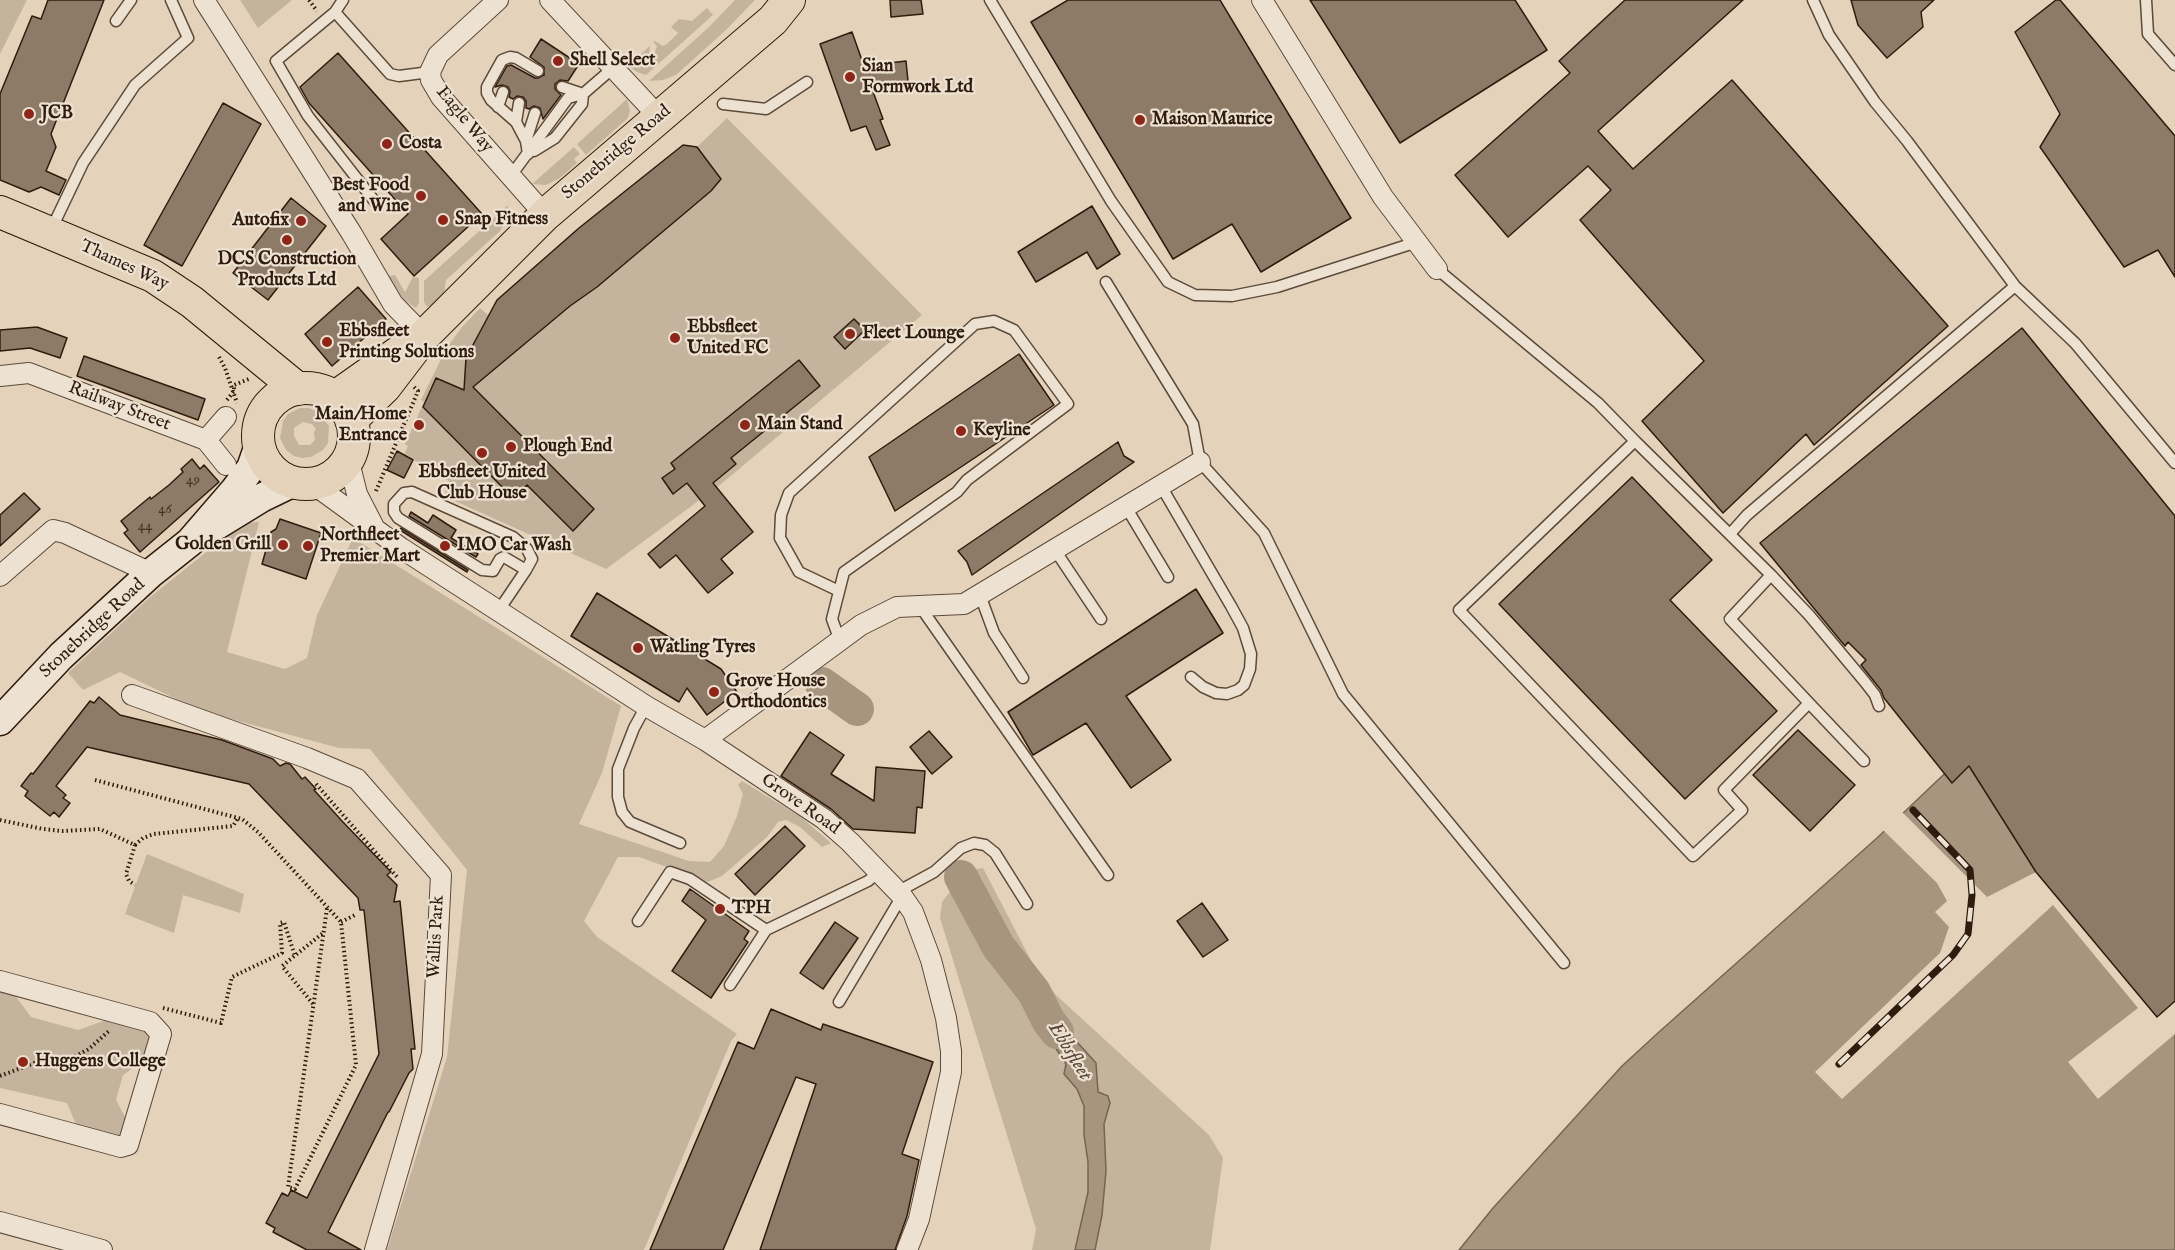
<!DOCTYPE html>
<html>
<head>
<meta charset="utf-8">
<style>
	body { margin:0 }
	canvas { display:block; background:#e4d3ba }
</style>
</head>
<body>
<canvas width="2175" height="1250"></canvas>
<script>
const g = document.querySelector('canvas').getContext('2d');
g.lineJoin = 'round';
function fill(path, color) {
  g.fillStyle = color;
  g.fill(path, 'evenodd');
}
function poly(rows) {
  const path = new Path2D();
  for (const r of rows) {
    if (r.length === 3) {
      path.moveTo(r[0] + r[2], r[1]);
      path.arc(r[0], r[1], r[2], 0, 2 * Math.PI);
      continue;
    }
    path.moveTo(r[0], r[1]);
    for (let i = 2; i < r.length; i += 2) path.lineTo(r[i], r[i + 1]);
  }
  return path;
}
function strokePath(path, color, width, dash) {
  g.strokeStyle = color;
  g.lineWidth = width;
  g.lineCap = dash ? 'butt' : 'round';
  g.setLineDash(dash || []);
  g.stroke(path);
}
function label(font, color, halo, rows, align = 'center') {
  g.font = font + ' "IM FELL English",serif';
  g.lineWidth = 4.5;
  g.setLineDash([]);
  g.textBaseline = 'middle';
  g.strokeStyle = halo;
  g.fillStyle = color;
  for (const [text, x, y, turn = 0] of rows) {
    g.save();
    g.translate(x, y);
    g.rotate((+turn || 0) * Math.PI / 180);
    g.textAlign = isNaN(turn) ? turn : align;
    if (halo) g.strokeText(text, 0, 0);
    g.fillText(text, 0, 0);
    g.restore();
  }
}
const green = poly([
	[0,0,27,0,0,54],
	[240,0,292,0,258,28],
	[735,0,755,0,726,30,676,75,663,80,649,81,709,27],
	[707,8,713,15,646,75,637,72,627,65,634,60,637,62,646,58,646,55,640,55,650,46,649,57,654,55,657,46,653,42,655,41,663,46,667,44,678,33,671,27,679,19,692,21],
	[627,99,630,110,628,118,586,155,577,144],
	[727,118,922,315,720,485,606,569,444,496,449,481,438,476,439,473,404,455,408,446,405,444,424,402,421,400,446,349,462,327,480,308,489,316,497,300,579,228,683,145,697,147],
	[574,147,580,154,574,159,577,163,560,178,546,185,532,184],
	[508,205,506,221,500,231,446,280,444,295,438,302,427,307,424,302,424,281],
	[395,275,405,292,413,277,419,278,419,303,416,308,404,300,388,276],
	[300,408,309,408,318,412,329,426,328,443,323,450,311,457,302,458,294,456,286,450,280,438,283,421,288,414],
	[303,422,312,424,316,429,314,432,315,440,310,445,299,445,294,436,294,428],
	[259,522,227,652,285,669,307,658,317,615,353,538,621,706,602,773,579,824,689,861,710,862,724,846,737,816,743,794,738,785,742,781,801,817,831,843,822,847,800,827,786,820,778,822,767,837,722,876,708,882,639,857,618,857,584,921,597,937,737,1034,731,1041,644,1250,387,1250,447,1057,467,870,370,749,339,748,201,711,120,672,83,690,68,673,149,598,235,529,244,523],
	[147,854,244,894,240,913,183,895,174,933,125,914],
	[983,868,1035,968,1056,995,1209,1135,1223,1158,1210,1250,1032,1250,1036,1229,940,918,942,902,966,871],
	[0,987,11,990,31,1017,78,1030,109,1019,144,1027,153,1040,143,1061,123,1075,116,1100,130,1126,126,1134,114,1139,77,1127,67,1103,0,1088]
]);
const water = poly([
	[2175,564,2175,1250,1459,1250,1493,1208,1622,1066,1659,1032,1877,838,2002,719,2175,564],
	[1034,992,1042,993,1049,1011,1096,1063,1098,1092,1108,1096,1110,1103,1104,1124,1106,1171,1102,1215,1095,1250,1075,1250,1088,1192,1088,1162,1084,1135,1084,1106,1077,1089,1064,1074,1066,1064,1055,1047,1040,1036,1032,1023,1024,997,1034,992]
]);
const pier = poly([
	[1901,811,1987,897,2036,872,2156,1016,2175,1001,2175,1034,2098,1099,2068,1062,2138,1008,2053,905,1842,1099,1815,1072,1940,953,1949,927,1935,912,1947,901,1937,883,1882,829]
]);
const river = poly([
	[822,684,857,709],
	[961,877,998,946,1034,992,1048,1020,1057,1032]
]);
const building = poly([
	[48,0,104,0,51,134,56,147,46,171,66,180,59,195,41,187,29,192,0,180,0,94,32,16,41,19,48,0],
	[890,0,921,0,923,14,891,17,890,0],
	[1068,0,1220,0,1351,218,1261,272,1232,224,1173,259,1031,22,1068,0],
	[1310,0,1515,0,1547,50,1400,143,1310,0],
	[1625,0,1743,0,1598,131,1633,169,1732,80,1948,326,1814,445,1806,434,1723,513,1642,421,1704,361,1580,220,1611,190,1588,166,1508,237,1455,175,1570,73,1559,61,1625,0],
	[1851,0,1934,0,1921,12,1923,27,1887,58,1858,25,1851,0],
	[2056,0,2060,0,2175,136,2175,277,2158,250,2124,267,2040,147,2060,114,2015,32,2056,0],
	[852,32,864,66,906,61,908,81,871,86,883,119,880,120,890,145,876,150,866,126,851,131,820,44,852,32],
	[541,39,579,64,568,81,560,80,555,84,555,89,561,95,543,119,540,108,534,106,529,109,526,108,526,101,523,97,517,96,513,99,509,97,510,91,508,87,502,85,495,87,507,66,511,65,535,78,538,78,544,75,544,67,530,57,541,39],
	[338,53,482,214,414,276,381,239,408,214,309,103,300,87,338,53],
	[223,103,261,124,182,266,144,245,223,103],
	[683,145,697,147,721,179,711,191,597,287,570,306,473,387,594,509,573,531,527,485,513,498,423,407,436,378,464,390,466,358,497,300,579,228,683,145],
	[291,198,326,226,268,300,233,273,291,198],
	[1092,206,1120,254,1097,269,1087,252,1036,282,1018,252,1092,206],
	[358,287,386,319,332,366,305,334,358,287],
	[854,319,865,330,845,349,834,337,854,319],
	[37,327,67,338,60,358,30,348,0,351,0,330,37,327],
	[2022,328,2175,516,2175,1001,2157,1017,2036,872,1969,766,1952,783,1884,698,1881,690,1861,665,1866,660,1848,642,1845,646,1760,543,2022,328],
	[1019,354,1054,405,895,511,869,457,1019,354],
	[84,356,205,399,198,420,77,376,84,356],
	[799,360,820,386,731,458,736,464,713,483,753,532,721,559,733,573,708,593,676,555,660,568,648,554,705,506,687,483,673,494,662,478,675,469,671,463,799,360],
	[1118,442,1124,456,1134,462,972,575,967,562,958,551,1118,442],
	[397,451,413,460,404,478,387,470,397,451],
	[192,459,200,469,204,465,219,482,140,552,124,533,128,530,121,521,150,497,151,499,169,485,183,472,181,469,192,459],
	[1632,477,1712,560,1670,600,1777,711,1685,799,1499,604,1632,477],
	[24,493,40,509,0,546,0,515,24,493],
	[411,512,428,523,433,515,456,530,451,538,478,554,476,557,409,516,411,512],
	[280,519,321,533,306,579,262,564,271,532,276,529,280,519],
	[401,528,468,570,467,572,400,530,401,528],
	[1196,589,1223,633,1126,696,1171,760,1131,788,1086,723,1033,755,1008,712,1196,589],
	[597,593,721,669,737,692,707,715,687,688,679,702,571,636,597,593],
	[99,697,120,715,222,740,273,759,280,766,286,763,290,764,302,779,305,777,316,789,314,790,342,821,391,872,387,875,397,885,394,902,400,901,415,1049,411,1049,413,1069,409,1073,389,1112,388,1112,328,1232,361,1250,307,1250,273,1232,275,1228,266,1223,282,1193,288,1196,291,1190,307,1198,379,1054,364,910,360,910,358,898,249,784,87,747,56,786,66,795,63,798,70,803,59,817,54,812,50,816,25,796,28,791,21,786,31,773,33,774,90,701,94,703,99,697],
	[1798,730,1855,785,1810,831,1753,775,1798,730],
	[929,731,952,757,932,774,910,747,929,731],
	[810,732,844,755,831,774,874,801,876,767,925,771,922,808,917,807,915,833,853,829,831,809,781,776,810,732],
	[785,826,805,846,755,895,735,874,785,826],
	[690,889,749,931,744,939,748,942,711,998,672,971,706,920,682,901,690,889],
	[1202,903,1228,940,1203,957,1177,921,1202,903],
	[835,922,858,938,823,989,800,973,835,922],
	[771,1009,821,1030,823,1024,933,1062,902,1154,919,1160,907,1216,895,1250,760,1250,816,1084,796,1077,723,1250,650,1250,738,1042,754,1049,771,1009]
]);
const path = poly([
	[309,0,317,11],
	[219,357,225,368,237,403],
	[227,400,234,391,234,385,249,379],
	[376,491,418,391,413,386],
	[95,780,242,819,258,832,341,922,356,1065,295,1189,288,1187,327,908],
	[316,784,397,877],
	[0,820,43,829,62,831,100,829,135,845,126,874,129,881,135,885],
	[135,845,143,838,154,834,233,826,238,818],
	[341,922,355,915],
	[313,1004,282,966,323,933],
	[163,1008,221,1023,232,977,282,953,280,923,284,922,295,956],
	[0,1076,37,1062,45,1067,62,1063,89,1049,110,1030]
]);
const service = poly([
	[990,0,1111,201,1168,282,1195,295,1232,296,1277,287,1417,242],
	[1813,0,1829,35,1875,102,1907,141,2015,286,2075,343,2175,463],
	[2146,0,2148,34,2175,65],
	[335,12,343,0],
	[116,21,131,0],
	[562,87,580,93],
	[723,104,766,109,807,82],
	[498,107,503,92],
	[516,122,519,103],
	[526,141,535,113],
	[534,151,555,138,582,104,583,94],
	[528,154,526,141,516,122,491,100,487,93,487,87,502,60,510,57,516,58,538,71],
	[510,177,568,98,583,94,613,68],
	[376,203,308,116,276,61,335,12,390,74,399,76,430,72],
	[51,230,83,163,135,85,188,38,171,0],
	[1437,269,1598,403,1635,441,1459,610,1693,856,1742,810,1724,790,1809,703,1730,619,1771,575,1635,441],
	[1106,282,1193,424,1200,462,1264,533,1343,694,1564,963],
	[1161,486,1231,606,1243,628,1251,654,1250,669,1244,685,1238,690,1227,694,1216,693,1203,687,1191,677],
	[412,492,513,537,527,549,532,559,526,570,504,557,500,559,493,571,482,570,398,518,394,512,394,504,404,493,412,492],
	[1126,507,1168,577],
	[1730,534,1747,515,2015,286],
	[1055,550,1101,619],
	[1771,575,1809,615,1865,682,1875,695,1879,706],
	[839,591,799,572,780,538,781,515,789,493,975,324,994,321,1014,330,1068,404,967,480,957,492,844,572,832,619,840,641],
	[980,595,994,633,1023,678],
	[919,605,1108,875],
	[499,610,526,570],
	[1809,703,1864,761],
	[646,706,634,728,618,769,618,797,622,812,630,822,680,843],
	[899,891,934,872,961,848,974,843,985,845,995,853,1027,904],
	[638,921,670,872,690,879,766,930],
	[730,985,766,930,868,881,880,871],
	[839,1002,902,896]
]);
const minor = poly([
	[204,0,352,234,393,304,424,336],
	[498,0,438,55,430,72,431,80,441,97,545,215],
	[550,0,660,118],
	[1262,0,1383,197,1437,269],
	[0,376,29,373,206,440,226,465],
	[206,440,226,417],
	[348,458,357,494,373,525],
	[310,484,320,489,401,548,646,706,705,740,824,819,850,842,902,896,913,912,931,960,946,1018,951,1051,951,1072,936,1141,919,1219,907,1250],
	[0,576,53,530,65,533,151,573],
	[132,695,307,758,357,779,441,875,432,1054,375,1250],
	[705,740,861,625,897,607,964,604,1200,462],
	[0,981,150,1022,161,1034,128,1145,121,1147,0,1114],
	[0,1222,102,1250]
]);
const secondary = poly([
	[217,525,261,498,294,482],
	[0,721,61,656,151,573,190,542,234,491,251,468,259,445]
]);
const primary = poly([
	[0,212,153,276,192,302,298,389],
	[306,436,48],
	[334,398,402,350],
	[351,420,385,387,424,336,545,215,773,20,789,0]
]);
const rail = poly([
	[1839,1064,1953,955,1968,934,1972,895,1970,870,1913,810]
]);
const markers = [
	[558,61,6,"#8f2418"],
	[850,77,6,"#8f2418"],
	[29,114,6,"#8f2418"],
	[1140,120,6,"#8f2418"],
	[387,144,6,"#8f2418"],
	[421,196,6,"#8f2418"],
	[443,220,6,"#8f2418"],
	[301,221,6,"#8f2418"],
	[287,240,6,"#8f2418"],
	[850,334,6,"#8f2418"],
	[675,338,6,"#8f2418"],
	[327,342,6,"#8f2418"],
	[419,425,6,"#8f2418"],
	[745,425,6,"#8f2418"],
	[961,431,6,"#8f2418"],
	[511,447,6,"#8f2418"],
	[482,453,6,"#8f2418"],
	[283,545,6,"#8f2418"],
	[308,546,6,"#8f2418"],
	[445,546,6,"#8f2418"],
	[638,648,6,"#8f2418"],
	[714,692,6,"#8f2418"],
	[720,909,6,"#8f2418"],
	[23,1062,6,"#8f2418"]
];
const numberNames = [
	["49",193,481],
	["46",165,510],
	["44",145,527]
];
const poiNames = [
	["Shell Select",570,61],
	["Sian",862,67],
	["Formwork Ltd",862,88],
	["JCB",41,114],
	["Maison Maurice",1152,120],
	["Costa",399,144],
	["Best Food",409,186,"right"],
	["and Wine",409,207,"right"],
	["Snap Fitness",455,220],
	["Autofix",289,221,"right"],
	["DCS Construction",287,260,"center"],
	["Products Ltd",287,281,"center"],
	["Ebbsfleet",687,328],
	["United FC",687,349],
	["Ebbsfleet",339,332],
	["Printing Solutions",339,353],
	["Fleet Lounge",862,334],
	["Main/Home",407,415,"right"],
	["Entrance",407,436,"right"],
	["Main Stand",757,425],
	["Keyline",973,431],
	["Plough End",523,447],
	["Ebbsfleet United",482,473,"center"],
	["Club House",482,494,"center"],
	["Northfleet",320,536],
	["Premier Mart",320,557],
	["Golden Grill",271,545,"right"],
	["IMO Car Wash",457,546],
	["Watling Tyres",650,648],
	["Grove House",726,682],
	["Orthodontics",726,703],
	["TPH",732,909],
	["Huggens College",35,1062]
];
const streetNames = [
	["Eagle Way",464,120,51],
	["Stonebridge Road",617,153,-40],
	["Thames Way",124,266,25],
	["Railway Street",119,407,21],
	["Stonebridge Road",93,629,-43],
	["Grove Road",800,805,35],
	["Wallis Park",437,937,-87]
];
const waterNames = [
	["Ebbsfleet",1069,1052,58]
];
fill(green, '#c5b49d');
fill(water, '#a79580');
strokePath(water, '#776552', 1.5);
fill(pier, '#e4d3ba');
strokePath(river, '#a79580', 34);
fill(building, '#8e7b67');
strokePath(building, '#301c0e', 1.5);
strokePath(service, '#5d4a39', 13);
strokePath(minor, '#5d4a39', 22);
strokePath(secondary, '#301c0e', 31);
strokePath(primary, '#301c0e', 34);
strokePath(path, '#301c0e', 4, [1.5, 3]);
strokePath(service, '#ede2d2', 10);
strokePath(minor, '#ede2d2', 20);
strokePath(secondary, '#ede2d2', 28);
strokePath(primary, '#e4d3ba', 32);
strokePath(rail, '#301c0e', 7);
strokePath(rail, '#ede2d2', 4.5, [14]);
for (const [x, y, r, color] of markers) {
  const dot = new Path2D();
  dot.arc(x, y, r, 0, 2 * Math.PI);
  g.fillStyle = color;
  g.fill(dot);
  strokePath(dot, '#ede2d2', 2);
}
label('15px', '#483424', null, numberNames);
label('bold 18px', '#301c0e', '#ede2d2', poiNames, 'left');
label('18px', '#301c0e', '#ede2d2', streetNames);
label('italic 20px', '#5a4636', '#ede2d2', waterNames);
</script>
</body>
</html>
